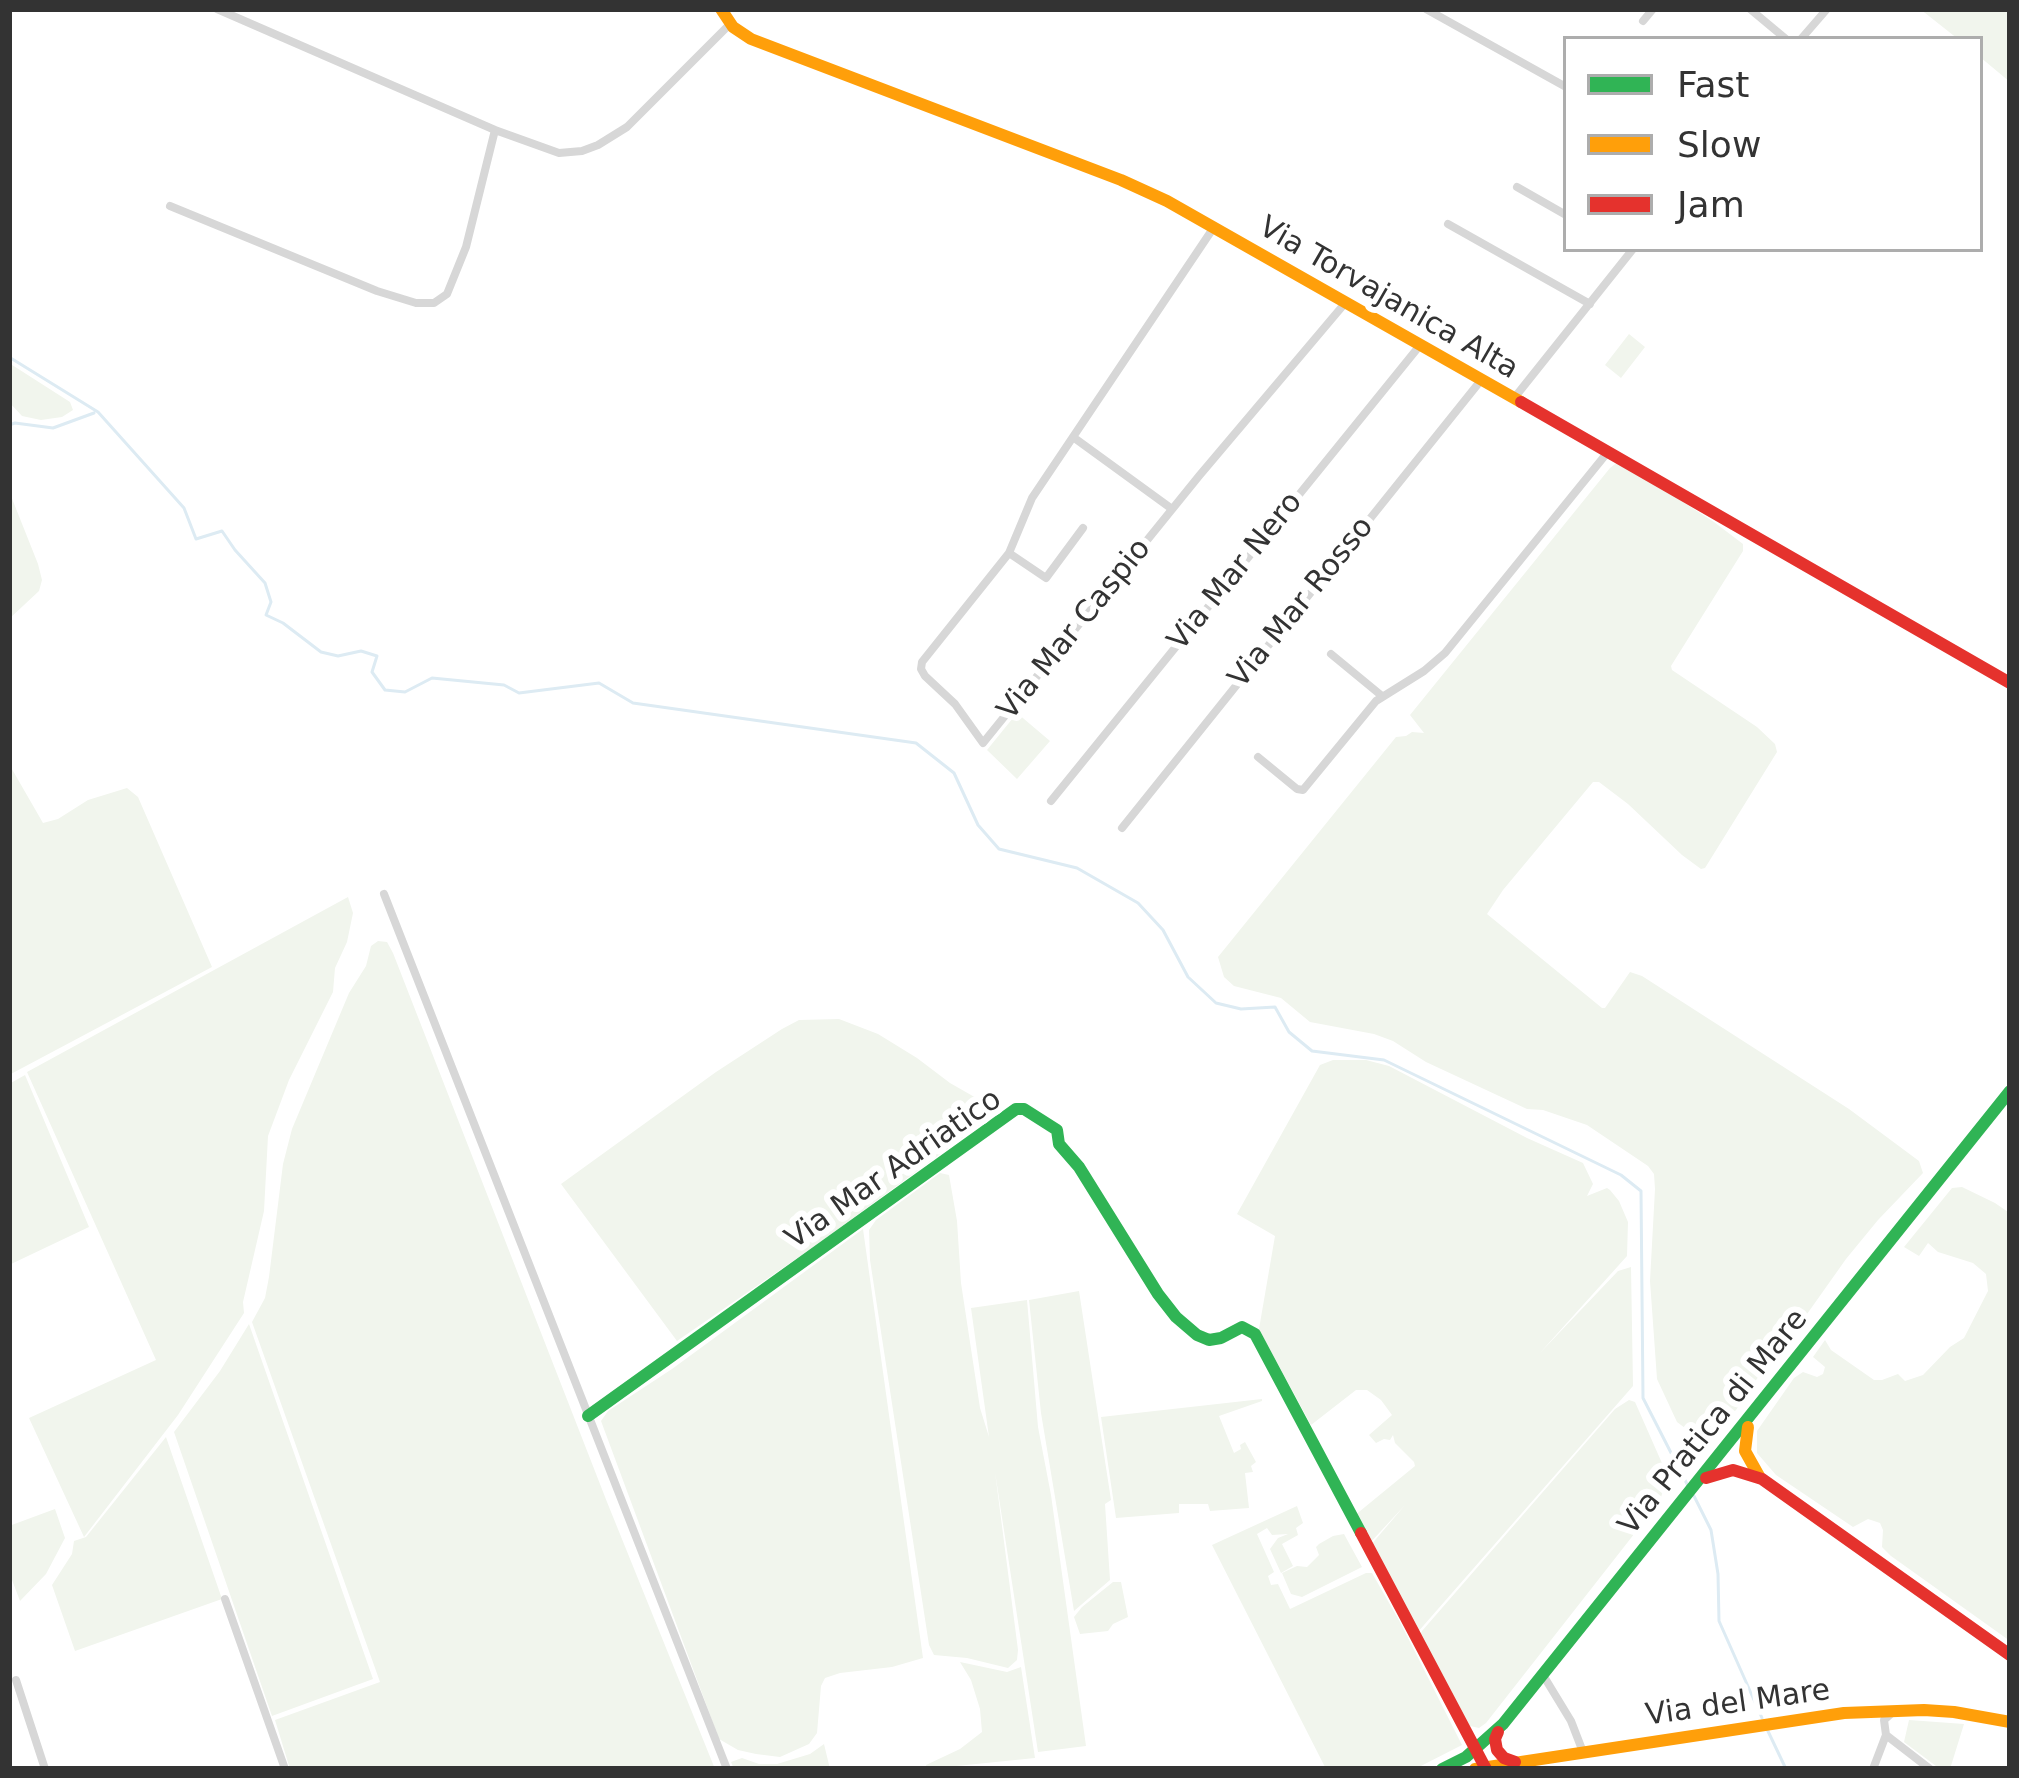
<!DOCTYPE html>
<html>
<head>
<meta charset="utf-8">
<style>
	body { margin:0 }
	#map { position:relative; width:2019px; height:1778px; overflow:hidden; background:#fff; font-family:"DejaVu Sans",sans-serif }
	canvas { display:block }
	.frame { position:absolute; inset:0; border:12px solid #333; pointer-events:none }
	.legend { position:absolute; left:1563px; top:36px; width:420px; height:216px; box-sizing:border-box; background:#fff; border:3px solid #adadad; margin:0; padding:15px 21px; list-style:none; font-size:36px; color:#333 }
	.legend li { display:flex; align-items:center; gap:24px; height:60px }
	.legend b { width:60px; border:3px solid #adadad }
</style>
</head>
<body>
<div id="map">
<canvas width="2019" height="1778"></canvas>
<div class="frame"></div>
<ul class="legend">
<li><b style="height:15px;background:#30b455"></b>Fast</li>
<li><b style="height:15px;background:#ff9f0a"></b>Slow</li>
<li><b style="height:15px;background:#e5322d"></b>Jam</li>
</ul>
</div>
<script>
const g = document.querySelector('canvas').getContext('2d');
g.lineJoin = 'round';
function fill(path, color) {
  g.fillStyle = color;
  g.fill(path, 'evenodd');
}
function poly(rows) {
  const path = new Path2D();
  for (const r of rows) {
    path.moveTo(r[0], r[1]);
    for (let i = 2; i < r.length; i += 2) path.lineTo(r[i], r[i + 1]);
  }
  return path;
}
function strokePath(path, color, width, dash) {
  g.strokeStyle = color;
  g.lineWidth = width;
  g.lineCap = dash ? 'butt' : 'round';
  g.setLineDash(dash || []);
  g.stroke(path);
}
function label(font, color, halo, rows, align = 'center') {
  g.font = font + ' "DejaVu Sans",sans-serif';
  g.lineWidth = 12;
  g.setLineDash([]);
  g.textBaseline = 'middle';
  g.strokeStyle = halo;
  g.fillStyle = color;
  for (const [text, x, y, turn = 0] of rows) {
    g.save();
    g.translate(x, y);
    g.rotate((+turn || 0) * Math.PI / 180);
    g.textAlign = isNaN(turn) ? turn : align;
    if (halo) g.strokeText(text, 0, 0);
    g.fillText(text, 0, 0);
    g.restore();
  }
}
const green = poly([
	[1920,9,2010,9,2010,82,1980,57,1980,39,1958,39],
	[1629,334,1645,347,1621,378,1605,365],
	[9,363,70,402,73,410,62,417,41,420,22,416,9,402],
	[1619,461,1714,522,1743,544,1743,551,1671,666,1672,670,1757,727,1775,744,1777,752,1705,868,1701,869,1682,855,1628,804,1599,782,1593,782,1503,890,1487,914,1602,1008,1605,1008,1630,972,1642,976,1849,1109,1919,1161,1923,1173,1878,1220,1846,1259,1795,1331,1775,1352,1736,1410,1706,1436,1697,1437,1677,1422,1657,1379,1650,1281,1655,1189,1654,1174,1648,1166,1587,1125,1543,1110,1527,1109,1426,1062,1393,1041,1374,1034,1310,1022,1281,998,1234,986,1224,977,1218,957,1396,737,1406,736,1412,732,1424,733,1410,715,1610,468],
	[9,491,38,564,42,580,39,591,9,619],
	[1017,713,1050,741,1017,779,987,750],
	[9,764,43,823,58,819,88,800,127,788,138,797,212,967,9,1075],
	[348,897,353,913,347,942,335,968,333,992,289,1080,268,1136,264,1211,243,1302,244,1313,178,1415,84,1537,29,1418,156,1360,27,1072],
	[378,941,387,942,393,953,607,1502,715,1769,290,1769,275,1720,380,1682,252,1322,265,1298,269,1277,283,1164,292,1129,349,993,366,966,371,946],
	[839,1019,878,1034,917,1058,950,1083,999,1111,819,1243,677,1341,561,1184,716,1072,782,1029,799,1020],
	[1333,1060,1366,1060,1389,1066,1527,1138,1583,1163,1593,1184,1587,1196,1607,1188,1610,1190,1619,1201,1628,1222,1627,1256,1539,1354,1618,1271,1631,1267,1633,1386,1417,1633,1370,1546,1405,1505,1369,1544,1354,1516,1415,1466,1414,1462,1395,1443,1393,1435,1390,1440,1384,1439,1376,1443,1369,1435,1392,1415,1381,1400,1367,1390,1356,1390,1311,1425,1259,1329,1275,1236,1237,1214,1320,1065],
	[25,1075,89,1227,9,1265,9,1084],
	[940,1173,949,1175,957,1221,961,1283,980,1408,989,1437,971,1308,1027,1300,1038,1427,1051,1495,1086,1746,1038,1752,995,1472,1018,1650,1017,1660,1008,1668,967,1658,934,1655,929,1645,870,1260,869,1230,876,1220],
	[1962,1187,1995,1203,2008,1212,2010,1220,2010,1641,1891,1556,1882,1547,1883,1530,1880,1523,1868,1519,1853,1527,1776,1475,1757,1453,1757,1431,1794,1378,1803,1372,1817,1377,1823,1374,1825,1367,1813,1357,1825,1340,1831,1350,1874,1380,1882,1380,1898,1374,1905,1381,1923,1375,1950,1347,1964,1338,1988,1291,1986,1274,1973,1263,1938,1252,1928,1243,1919,1256,1904,1247,1952,1188],
	[863,1229,923,1658,892,1667,840,1673,825,1678,821,1686,817,1733,809,1744,780,1757,756,1754,738,1750,719,1739,601,1421,608,1411,672,1369],
	[1079,1291,1111,1500,1105,1504,1110,1580,1074,1611,1041,1413,1029,1300],
	[249,1324,373,1679,272,1716,174,1432,220,1371],
	[1262,1399,1262,1401,1219,1416,1234,1453,1241,1449,1240,1445,1245,1442,1256,1462,1251,1466,1253,1472,1245,1473,1249,1508,1210,1511,1208,1504,1179,1504,1179,1513,1116,1518,1101,1417],
	[1629,1400,1635,1402,1639,1411,1665,1470,1666,1480,1660,1501,1486,1723,1479,1728,1470,1726,1464,1722,1419,1639,1422,1631,1615,1409],
	[166,1437,222,1599,75,1651,52,1585,72,1554,74,1541,86,1537],
	[1297,1506,1303,1523,1296,1528,1298,1535,1282,1544,1293,1566,1281,1573,1270,1549,1278,1538,1288,1534,1272,1535,1267,1528,1257,1534,1274,1572,1268,1576,1271,1585,1278,1584,1290,1609,1366,1573,1372,1573,1400,1622,1462,1745,1415,1769,1326,1769,1212,1545],
	[55,1509,65,1538,46,1574,20,1601,9,1572,9,1526],
	[1344,1534,1362,1567,1302,1597,1291,1594,1282,1573,1297,1566,1307,1567,1319,1555,1316,1547,1319,1544,1333,1536],
	[1113,1582,1121,1582,1128,1617,1113,1624,1108,1631,1080,1634,1074,1617,1082,1607],
	[960,1662,1007,1672,1021,1667,1035,1758,927,1769,926,1765,960,1749,982,1732,980,1709,971,1680],
	[1909,1720,1964,1724,1950,1769,1940,1769,1904,1742],
	[824,1744,830,1769,734,1769,731,1762,742,1758,759,1764,777,1764,810,1754]
]);
const stream = poly([
	[9,357,98,412,184,508,196,539,222,531,235,550,265,583,271,602,266,615,283,623,321,652,338,656,361,651,377,656,372,672,385,690,405,692,432,678,504,685,519,693,599,683,633,703,916,743,954,773,978,825,999,849,1077,868,1138,903,1163,930,1188,977,1216,1003,1241,1009,1275,1007,1289,1032,1312,1051,1384,1060,1621,1175,1641,1191,1643,1398,1689,1488],
	[9,425,15,423,53,428,94,413],
	[1694,1496,1711,1530,1718,1574,1719,1621,1762,1718],
	[1766,1727,1786,1769]
]);
const street = poly([
	[217,9,495,130],
	[1426,9,1566,87],
	[1750,9,1786,39],
	[1643,21,1653,9],
	[1801,39,1827,9],
	[1517,187,1566,215],
	[170,206,377,291,416,303,434,303,447,294,466,247,495,130,559,153,582,151,598,145,627,127,730,24],
	[1448,224,1590,304],
	[1515,397,1633,249],
	[1073,437,1172,509],
	[1083,528,1046,578,1009,553,922,662,921,669,925,676,955,704,983,743,1199,476,1346,302],
	[1009,553,1032,498,1214,227],
	[1331,654,1382,696],
	[1258,757,1297,789,1303,790,1376,701,1424,671,1445,653,1607,453],
	[1051,801,1421,344],
	[1122,828,1482,379],
	[384,894,727,1769],
	[225,1599,285,1769],
	[1543,1675,1571,1721,1583,1752],
	[16,1680,45,1769],
	[1886,1735,1930,1769],
	[1873,1769,1886,1735,1884,1720,1893,1712]
]);
const fast = poly([
	[588,1416,1016,1109,1024,1109,1057,1130,1059,1144,1079,1167,1158,1294,1176,1317,1197,1335,1209,1340,1221,1338,1242,1327,1255,1334,1361,1533],
	[1442,1769,1466,1757,1503,1724,2010,1091]
]);
const slow = poly([
	[721,9,733,27,751,39,1121,180,1167,201,1521,402],
	[1748,1427,1745,1451,1759,1476],
	[1475,1769,1844,1713,1924,1710,1954,1712,2010,1722]
]);
const jam = poly([
	[1521,402,2010,683],
	[1706,1478,1733,1470,1762,1479,2010,1655],
	[1361,1533,1486,1769],
	[1498,1732,1495,1739,1497,1750,1504,1758,1515,1762]
]);
const streetNames = [
	["Via Torvajanica Alta",1388,299,30],
	["Via Mar Nero",1236,572,-51],
	["Via Mar Rosso",1302,603,-51],
	["Via Mar Caspio",1075,630,-51],
	["Via Mar Adriatico",894,1170,-35],
	["Via Pratica di Mare",1714,1423,-51],
	["Via del Mare",1738,1704,-8]
];
fill(green, '#f1f5ed');
strokePath(stream, '#ddebf3', 3);
strokePath(street, '#d7d7d7', 8);
strokePath(fast, '#30b455', 12);
strokePath(slow, '#ff9f0a', 12);
strokePath(jam, '#e5322d', 12);
label('30px', '#333', '#fff', streetNames);
</script>
</body>
</html>
